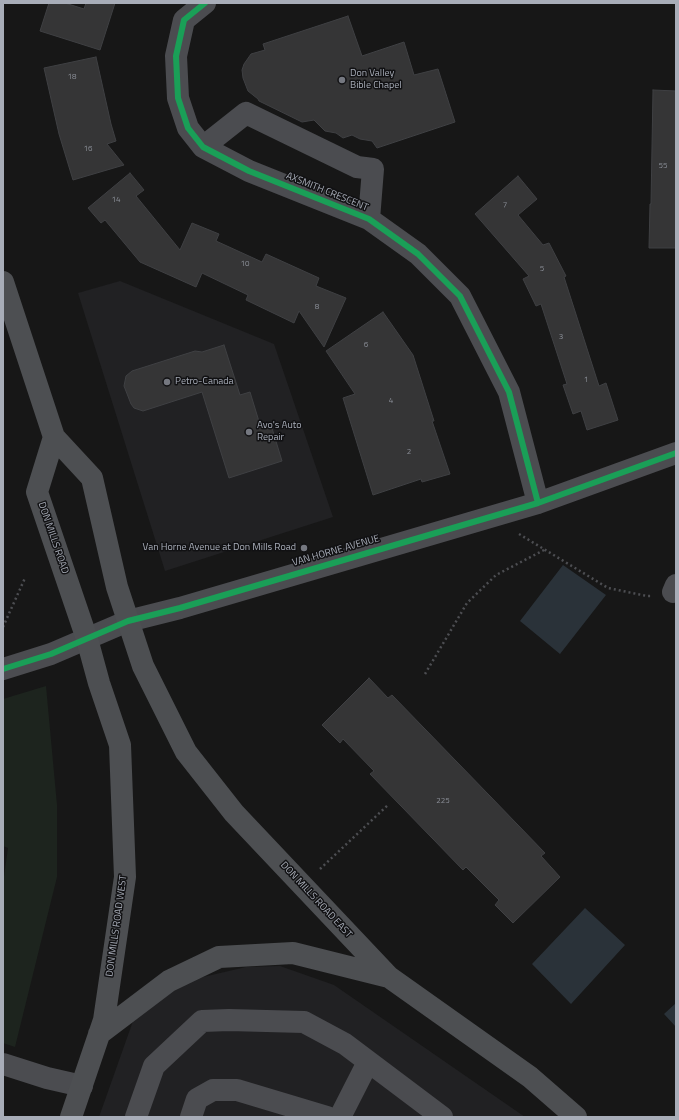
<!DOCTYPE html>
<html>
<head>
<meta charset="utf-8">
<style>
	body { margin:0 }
	#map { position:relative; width:679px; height:1120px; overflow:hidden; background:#171717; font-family:"Titillium Web",sans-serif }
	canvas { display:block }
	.frame { position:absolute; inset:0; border:4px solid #a8adb8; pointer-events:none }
</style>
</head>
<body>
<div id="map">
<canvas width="679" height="1120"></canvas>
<div class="frame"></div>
</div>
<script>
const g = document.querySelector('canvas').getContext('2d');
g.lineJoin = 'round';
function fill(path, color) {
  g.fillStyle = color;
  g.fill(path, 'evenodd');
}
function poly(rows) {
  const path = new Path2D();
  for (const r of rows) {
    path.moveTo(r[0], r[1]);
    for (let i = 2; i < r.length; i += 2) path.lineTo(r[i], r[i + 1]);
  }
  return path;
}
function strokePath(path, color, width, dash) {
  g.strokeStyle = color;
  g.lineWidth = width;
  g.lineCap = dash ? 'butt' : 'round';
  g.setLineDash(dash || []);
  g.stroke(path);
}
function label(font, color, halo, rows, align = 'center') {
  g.font = font + ' "Titillium Web",sans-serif';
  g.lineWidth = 3;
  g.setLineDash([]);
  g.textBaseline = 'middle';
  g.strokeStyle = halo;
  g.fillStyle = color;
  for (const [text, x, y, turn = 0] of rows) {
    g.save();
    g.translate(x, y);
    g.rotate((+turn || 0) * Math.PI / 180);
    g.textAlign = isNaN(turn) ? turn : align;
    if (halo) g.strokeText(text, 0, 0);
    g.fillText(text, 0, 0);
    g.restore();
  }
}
const built = poly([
	[120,281,274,344,333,517,165,571,78,293],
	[280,966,334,985,525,1117,99,1117,133,1021,186,981,246,967]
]);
const green = poly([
	[46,686,57,805,57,877,15,1047,3,1043,3,883,8,848,3,846,3,699]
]);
const water = poly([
	[563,565,606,595,560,654,520,621],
	[585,908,625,945,571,1004,532,964],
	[676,1003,676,1027,664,1014]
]);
const building = poly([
	[49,3,65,3,84,9,86,3,115,3,100,50,40,31,49,3],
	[348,16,362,56,404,42,414,75,438,69,455,122,377,148,372,141,360,139,352,135,343,138,336,133,325,131,314,120,302,122,259,101,258,99,248,91,243,78,242,70,244,64,251,54,265,50,263,44,348,16],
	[96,57,111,124,116,141,107,144,124,165,73,180,59,134,44,68,96,57],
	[653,90,676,91,676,248,649,248,650,204,651,204,653,90],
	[130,173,144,190,136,196,180,250,192,223,219,234,216,241,262,262,266,254,319,278,316,286,346,298,324,347,299,311,294,323,246,300,248,295,202,273,196,287,140,262,105,220,101,223,88,208,130,173],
	[518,176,537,199,518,215,543,245,549,243,566,276,564,277,599,386,606,383,618,420,587,430,581,411,573,414,563,385,567,384,541,304,536,306,523,279,529,276,475,214,518,176],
	[383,312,413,355,434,421,432,421,450,474,422,482,421,479,373,495,343,398,355,394,326,351,383,312],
	[224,345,240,395,250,392,261,428,271,425,282,461,229,478,202,392,143,411,134,408,131,404,124,386,126,376,132,371,195,351,202,352,224,345],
	[369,678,388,698,392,695,489,795,545,853,541,856,560,877,513,923,495,905,499,900,466,867,463,870,370,774,374,771,343,739,340,743,322,725,369,678]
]);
const path = poly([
	[519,534,608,588,647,596,651,596],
	[3,627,25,578],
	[425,674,467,603,496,575,544,550],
	[320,869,389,804]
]);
const minor = poly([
	[205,3,184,20,176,56,178,98,188,128,203,147,249,171,369,219,418,254,460,296,509,392,538,503],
	[203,147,246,113,357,167,373,169,369,219],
	[673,592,676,585],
	[3,669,51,654,128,621,180,608,538,503,676,453],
	[3,1064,47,1078,82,1086],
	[136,1117,154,1066,202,1021,229,1020,304,1022,345,1044,442,1117],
	[191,1117,197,1099,213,1090,237,1090,327,1117],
	[340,1117,368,1062]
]);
const major = poly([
	[3,282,54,437,92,478,117,587,143,666,186,752,234,813,389,977,530,1077,576,1117],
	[54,437,37,492,87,639,99,683,120,745,125,877,104,1020,71,1117],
	[99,1034,169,981,219,957,293,953,389,977]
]);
const cycleway = poly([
	[205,3,184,20,176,56,178,98,188,128,203,147,249,171,369,219,418,254,460,296,509,392,538,503],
	[3,669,51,654,128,621,180,608,538,503,676,453]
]);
const markers = [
	[342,80,4,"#757880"],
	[167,382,4,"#757880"],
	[249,432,4,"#757880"],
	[304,548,4,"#757880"]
];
const numberNames = [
	["18",72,77],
	["16",88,149],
	["55",663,166],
	["14",116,200],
	["7",505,205],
	["10",245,264],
	["5",542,269],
	["8",317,307],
	["3",561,337],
	["6",366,345],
	["1",586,380],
	["4",391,401],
	["2",409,452],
	["225",443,801]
];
const poiNames = [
	["Don Valley",350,74],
	["Bible Chapel",350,86],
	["Petro-Canada",175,382],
	["Avo's Auto",257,426],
	["Repair",257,438],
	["Van Horne Avenue at Don Mills Road",296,548,"right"]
];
const streetNames = [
	["AXSMITH CRESCENT",327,192,22],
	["DON MILLS ROAD",53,538,71],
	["VAN HORNE AVENUE",336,551,-16],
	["DON MILLS ROAD EAST",316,900,47],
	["DON MILLS ROAD WEST",117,926,-82]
];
fill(built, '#212123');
fill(green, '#1d241e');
fill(water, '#2a3239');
fill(building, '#353536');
strokePath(building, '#3f4043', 1);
strokePath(path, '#4d4e52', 2.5, [2, 3]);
strokePath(minor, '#4b4c50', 22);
strokePath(major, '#4d4f52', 22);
strokePath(cycleway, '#1a9f57', 6);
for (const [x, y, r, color] of markers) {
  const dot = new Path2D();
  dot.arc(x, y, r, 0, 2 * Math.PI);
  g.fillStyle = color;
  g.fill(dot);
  strokePath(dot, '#111113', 1.5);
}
label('8px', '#8b8f98', null, numberNames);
label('10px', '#a8adb8', '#111113', poiNames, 'left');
label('10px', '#a8adb8', '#111113', streetNames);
</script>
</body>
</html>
